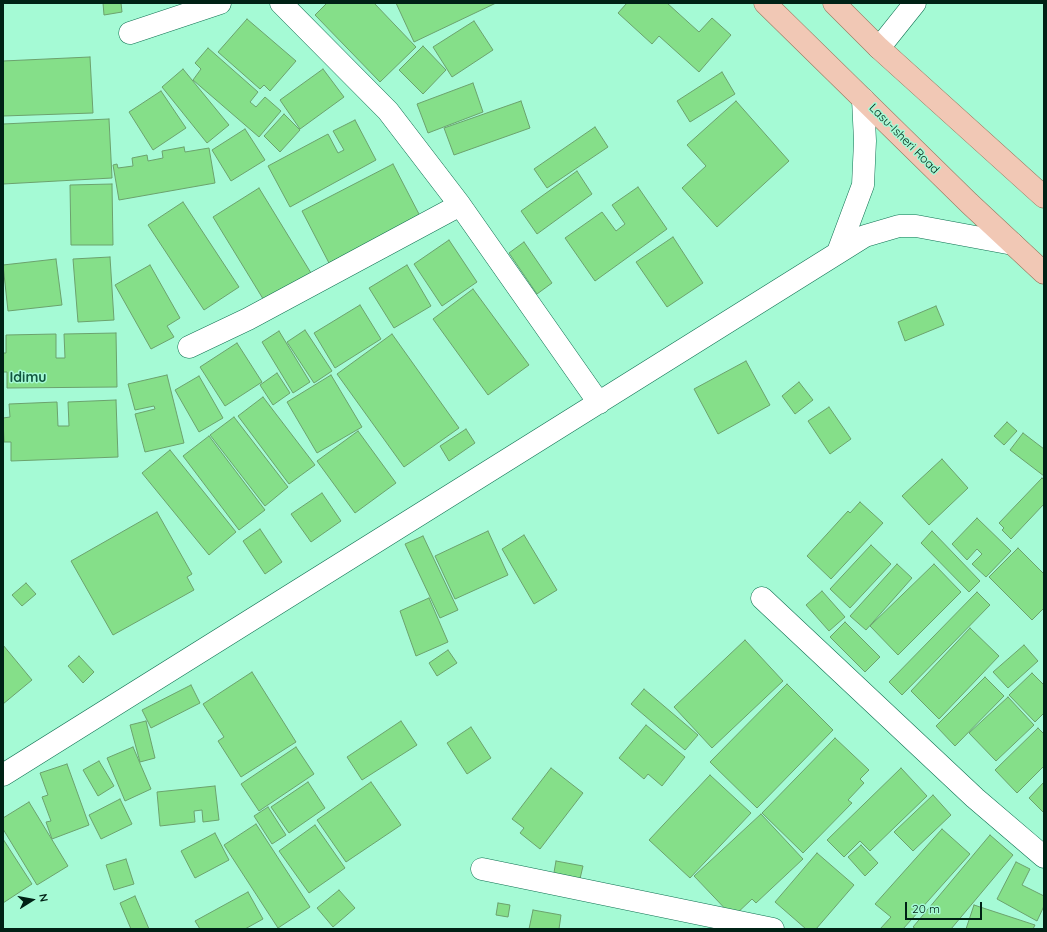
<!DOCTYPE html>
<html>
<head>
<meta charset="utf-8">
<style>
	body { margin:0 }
	#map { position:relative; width:1047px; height:932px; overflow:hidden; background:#a5fad5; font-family:Quicksand,sans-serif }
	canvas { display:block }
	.frame { position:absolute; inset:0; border:4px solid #002115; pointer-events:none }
	.north { position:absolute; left:12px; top:880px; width:40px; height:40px; -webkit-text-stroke:3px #a5fad5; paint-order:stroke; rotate:79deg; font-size:11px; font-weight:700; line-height:16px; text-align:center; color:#002115 }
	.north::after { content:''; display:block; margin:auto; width:14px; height:18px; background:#002115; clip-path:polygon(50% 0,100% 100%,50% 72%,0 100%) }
	.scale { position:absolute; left:905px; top:902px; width:77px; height:18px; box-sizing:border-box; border:2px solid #002115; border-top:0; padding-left:5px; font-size:12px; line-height:14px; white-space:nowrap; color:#002115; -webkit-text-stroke:3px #a5fad5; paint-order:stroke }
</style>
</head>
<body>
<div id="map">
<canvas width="1047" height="932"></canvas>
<div class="frame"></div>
<div class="north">N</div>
<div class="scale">20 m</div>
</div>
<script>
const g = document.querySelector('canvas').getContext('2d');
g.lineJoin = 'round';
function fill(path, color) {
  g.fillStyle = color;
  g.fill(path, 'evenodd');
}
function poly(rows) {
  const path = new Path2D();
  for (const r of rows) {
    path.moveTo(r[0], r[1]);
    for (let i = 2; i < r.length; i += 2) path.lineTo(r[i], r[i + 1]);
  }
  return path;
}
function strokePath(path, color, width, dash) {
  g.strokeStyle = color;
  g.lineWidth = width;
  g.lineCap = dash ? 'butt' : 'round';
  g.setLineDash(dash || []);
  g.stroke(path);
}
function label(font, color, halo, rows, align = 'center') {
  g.font = font + ' Quicksand,sans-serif';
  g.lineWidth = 3;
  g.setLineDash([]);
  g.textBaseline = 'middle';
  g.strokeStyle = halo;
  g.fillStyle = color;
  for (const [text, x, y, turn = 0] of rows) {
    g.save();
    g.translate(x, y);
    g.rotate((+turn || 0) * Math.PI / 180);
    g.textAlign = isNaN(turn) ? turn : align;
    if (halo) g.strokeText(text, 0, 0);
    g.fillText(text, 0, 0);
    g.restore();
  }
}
const building = poly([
	[103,3,121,3,122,12,104,15,103,3],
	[327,3,374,3,416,47,380,82,315,15,327,3],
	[396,3,496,3,414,42,396,3],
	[627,3,667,3,699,32,712,18,731,35,699,72,659,36,652,44,618,13,627,3],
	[247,19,296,61,270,91,264,85,260,89,218,52,247,19],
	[474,21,493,50,452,77,433,47,474,21],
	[423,46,446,70,423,94,399,70,423,46],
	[208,48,258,92,250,102,256,107,265,97,281,111,259,137,193,80,201,69,195,63,208,48],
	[90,57,93,113,3,116,3,61,90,57],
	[183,69,229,125,207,143,162,87,183,69],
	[323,69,344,97,300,129,280,100,323,69],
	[722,72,735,94,690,122,677,101,722,72],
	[473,83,483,112,428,133,417,104,473,83],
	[161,91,186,128,153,150,129,112,161,91],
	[521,101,530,128,454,155,444,128,521,101],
	[736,101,789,161,717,227,682,188,706,166,687,145,736,101],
	[284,114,300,130,280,152,264,136,284,114],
	[109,119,112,178,3,184,3,124,109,119],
	[355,120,376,160,290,207,268,166,328,134,338,153,344,150,333,131,355,120],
	[595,127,608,147,547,188,534,169,595,127],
	[245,129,265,160,231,181,212,150,245,129],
	[184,147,185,152,209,148,215,183,119,200,113,165,117,164,118,168,133,166,132,158,147,155,148,161,163,158,162,151,184,147],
	[393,164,420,216,329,263,302,211,393,164],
	[577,171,592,194,537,234,521,211,577,171],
	[112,184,113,245,71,245,70,185,112,184],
	[638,187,667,229,595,281,565,238,602,212,616,231,625,224,612,205,638,187],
	[259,188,311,273,265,302,213,217,259,188],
	[183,202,239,287,204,310,148,225,183,202],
	[673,237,703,283,667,307,636,262,673,237],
	[449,240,477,282,442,306,414,264,449,240],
	[524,242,552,283,537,294,509,253,524,242],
	[110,257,114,320,78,322,73,259,110,257],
	[56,259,62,305,8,311,3,265,56,259],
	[150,265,180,318,167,326,174,337,151,349,115,285,150,265],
	[407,265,431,306,394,328,369,288,407,265],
	[473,289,529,365,488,395,433,319,473,289],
	[360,305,381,339,335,368,314,333,360,305],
	[936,306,944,325,905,341,898,322,936,306],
	[305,330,332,371,314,383,287,342,305,330],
	[279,331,310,382,293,393,262,342,279,331],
	[116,333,117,387,7,388,7,372,3,372,3,353,6,353,6,335,56,334,56,358,65,358,64,334,116,333],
	[392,334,459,428,404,467,337,374,392,334],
	[237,343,262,382,225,406,200,367,237,343],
	[746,361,770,405,718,434,694,389,746,361],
	[277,373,290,393,273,405,260,385,277,373],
	[167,375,184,443,145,452,135,414,155,409,154,406,135,410,128,384,167,375],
	[331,375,362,427,317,453,287,402,331,375],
	[199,376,223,418,199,432,175,390,199,376],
	[799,382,813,400,795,414,782,396,799,382],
	[263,397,315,465,289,484,238,416,263,397],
	[116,400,118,457,11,461,11,442,4,442,3,418,10,417,9,404,57,402,58,426,69,426,68,402,116,400],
	[829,407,851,439,830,454,808,421,829,407],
	[234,417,288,487,265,506,210,435,234,417],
	[1007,422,1017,431,1004,445,994,436,1007,422],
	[466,429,475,443,449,461,440,446,466,429],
	[358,431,396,483,355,513,317,461,358,431],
	[1023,433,1044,449,1044,476,1010,450,1023,433],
	[209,436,265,510,239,530,183,456,209,436],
	[170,450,236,532,209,555,142,473,170,450],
	[942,459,968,488,929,525,902,496,942,459],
	[1042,478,1044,480,1044,504,1011,539,1002,530,1004,528,999,523,1042,478],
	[322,493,341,521,311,542,291,514,322,493],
	[860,502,883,523,831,579,807,556,848,511,850,513,860,502],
	[157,512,192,574,187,577,194,590,113,635,71,561,157,512],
	[977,518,1011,551,986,577,972,564,982,554,977,549,967,560,952,544,977,518],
	[260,529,282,562,265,574,243,541,260,529],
	[488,531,508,575,455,599,435,556,488,531],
	[932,531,980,581,969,592,921,543,932,531],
	[524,535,557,590,534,604,502,549,524,535],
	[423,536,458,610,440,618,405,544,423,536],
	[871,545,891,564,850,608,830,589,871,545],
	[1018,548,1044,574,1044,608,1032,620,989,577,1018,548],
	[897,564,912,578,866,630,850,616,897,564],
	[934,564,961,592,898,655,870,626,934,564],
	[26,583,36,594,22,606,12,595,26,583],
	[822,591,845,617,829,631,806,605,822,591],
	[977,592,990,605,902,695,889,682,977,592],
	[429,598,448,642,416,656,400,611,429,598],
	[845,622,880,657,865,672,830,637,845,622],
	[970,628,999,656,939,719,911,691,970,628],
	[745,640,783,681,712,748,674,707,745,640],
	[3,645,32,680,3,704,3,645],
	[1024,645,1038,661,1008,688,993,672,1024,645],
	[448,650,457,663,437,676,429,663,448,650],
	[79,656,94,672,83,683,68,666,79,656],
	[252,672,296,742,241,777,218,741,224,737,203,704,252,672],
	[1032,673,1044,685,1044,713,1035,722,1009,695,1032,673],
	[985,677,1004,696,955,746,936,726,985,677],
	[787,684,833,730,757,808,710,762,787,684],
	[191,685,200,703,151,728,142,710,191,685],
	[644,689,698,735,685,750,631,704,644,689],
	[1008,697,1034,725,996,761,969,733,1008,697],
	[146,721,155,758,140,762,130,725,146,721],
	[401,721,417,745,362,780,347,757,401,721],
	[646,725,685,757,662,786,648,774,644,779,619,758,646,725],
	[471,727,491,758,467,774,447,743,471,727],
	[1038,728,1044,734,1044,766,1017,793,995,770,1038,728],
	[835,738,869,770,860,779,864,783,848,800,852,803,803,853,762,813,835,738],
	[133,747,151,789,125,801,107,758,133,747],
	[296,747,314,774,259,811,241,784,296,747],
	[99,761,114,786,98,796,83,770,99,761],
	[67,764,89,825,52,839,46,822,51,821,42,797,48,795,40,773,67,764],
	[551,768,583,793,540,849,520,833,524,828,512,819,551,768],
	[901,768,927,796,870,851,860,841,844,857,827,840,901,768],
	[710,775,751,813,690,878,649,840,710,775],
	[308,782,325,808,289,833,271,807,308,782],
	[371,782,401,825,346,862,317,820,371,782],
	[1044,782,1044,813,1029,798,1044,782],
	[215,786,219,820,203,822,202,810,194,811,195,822,160,826,157,792,215,786],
	[933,795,951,815,913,851,894,832,933,795],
	[120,799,132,824,101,839,89,815,120,799],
	[29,802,68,866,37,885,3,829,3,818,29,802],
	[268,807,286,835,272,844,254,816,268,807],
	[761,814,803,859,756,903,752,899,733,917,694,876,761,814],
	[256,824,310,907,278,928,224,845,256,824],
	[315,825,345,868,309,893,279,851,315,825],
	[942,829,970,854,903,929,880,929,891,917,875,904,942,829],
	[215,833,229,860,195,878,181,851,215,833],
	[990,835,1013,855,951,929,916,929,913,927,990,835],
	[3,839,32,884,3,903,3,839],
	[861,845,878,863,865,876,848,857,861,845],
	[817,853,854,885,816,929,806,929,775,902,817,853],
	[126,859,134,884,114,890,106,865,126,859],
	[556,861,583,866,579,883,553,878,556,861],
	[1016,862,1030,869,1022,885,1044,896,1044,906,1037,921,997,899,1016,862],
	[339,890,355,908,333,927,317,908,339,890],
	[248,892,263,919,245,929,200,929,195,921,248,892],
	[135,896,149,929,131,929,120,903,135,896],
	[498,903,510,905,508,917,496,915,498,903],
	[974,905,1035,925,1033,929,966,929,974,905],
	[533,910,561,915,559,929,529,929,533,910]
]);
const minor = poly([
	[281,3,388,111,460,205,599,403],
	[130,33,220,3],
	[879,48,915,3],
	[838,252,863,185,865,141,863,99],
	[189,347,248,319,460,205],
	[762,598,975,798,1044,857],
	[3,775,865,236,899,226,916,226,1013,244],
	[482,869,773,929]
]);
const major = poly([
	[765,3,969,203,1044,273],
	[834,3,879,48,1044,197]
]);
const streetNames = [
	["Lasu-Isheri Road",904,139,45]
];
const quarterNames = [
	["Idimu",28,378]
];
fill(building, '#85df89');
strokePath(building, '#6ba26d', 1);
strokePath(minor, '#0f7051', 23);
strokePath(major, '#97765d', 23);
strokePath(minor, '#fff', 22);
strokePath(major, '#f1c8b5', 22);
label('12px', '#002115', '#a5fad5', streetNames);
label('bold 14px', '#11563f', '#a5fad5', quarterNames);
</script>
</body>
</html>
